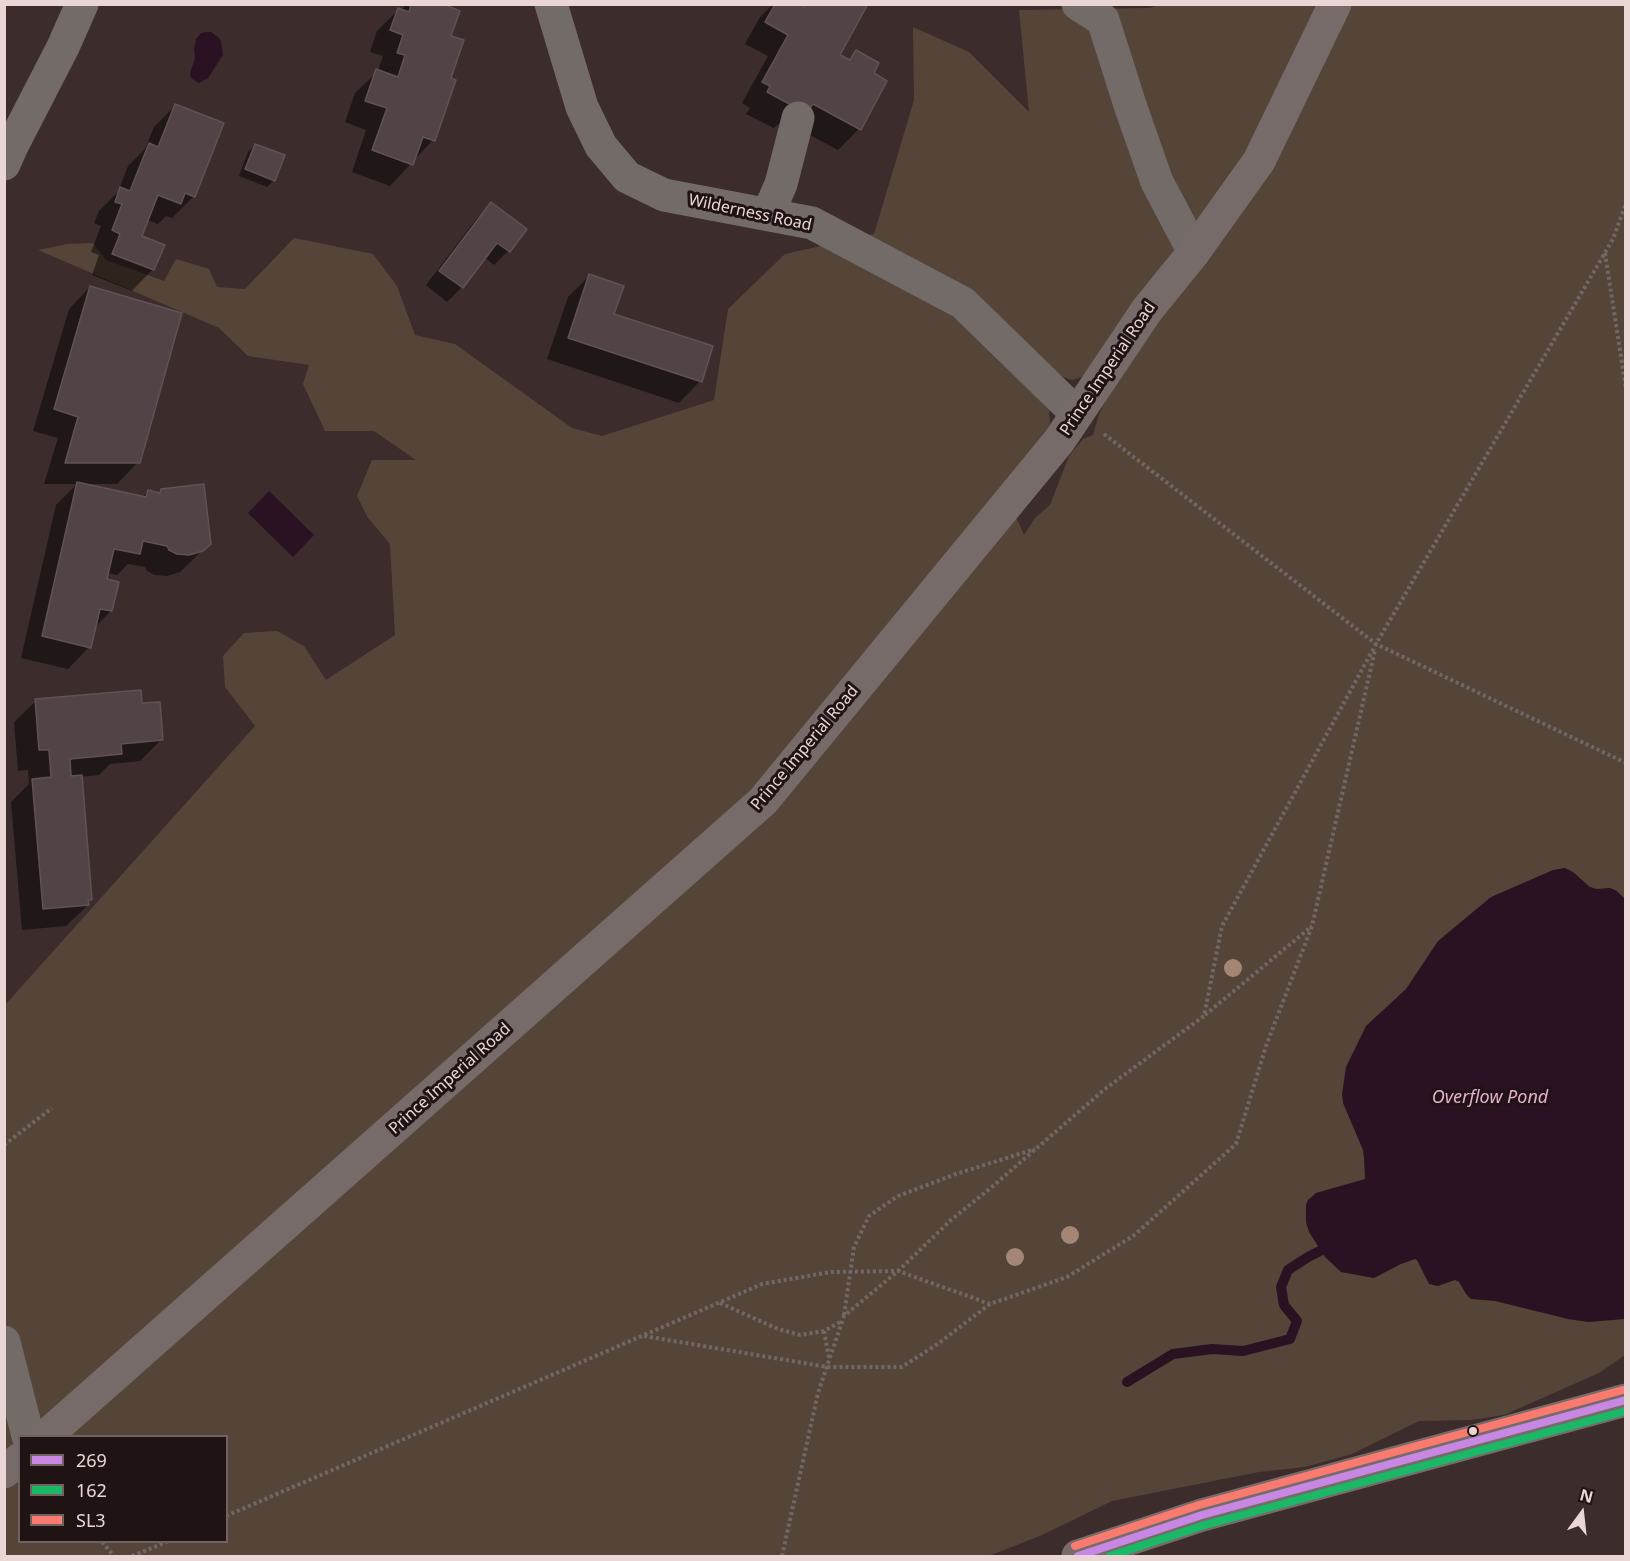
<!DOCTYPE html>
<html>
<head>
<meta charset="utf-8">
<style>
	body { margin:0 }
	#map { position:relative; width:1630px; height:1561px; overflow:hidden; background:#3c2c2c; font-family:"Noto Sans",sans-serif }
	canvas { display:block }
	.frame { position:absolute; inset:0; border:6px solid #ead6d5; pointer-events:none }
	.legend { position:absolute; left:18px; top:1435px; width:210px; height:108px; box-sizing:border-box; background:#201313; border:2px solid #716161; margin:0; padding:8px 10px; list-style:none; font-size:18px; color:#ead6d5 }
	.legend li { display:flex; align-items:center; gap:12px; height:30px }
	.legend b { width:30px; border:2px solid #716161 }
	.north { position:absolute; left:1552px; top:1483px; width:60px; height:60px; -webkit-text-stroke:4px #201313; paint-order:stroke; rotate:15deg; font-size:16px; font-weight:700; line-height:24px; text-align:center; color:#ead6d5 }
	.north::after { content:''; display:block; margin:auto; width:21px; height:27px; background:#ead6d5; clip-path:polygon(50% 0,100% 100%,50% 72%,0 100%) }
</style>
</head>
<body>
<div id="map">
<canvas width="1630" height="1561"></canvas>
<div class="frame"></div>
<ul class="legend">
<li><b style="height:8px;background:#c787e3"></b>269</li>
<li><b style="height:8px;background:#1ab867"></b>162</li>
<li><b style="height:8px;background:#fb7a70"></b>SL3</li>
</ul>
<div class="north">N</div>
</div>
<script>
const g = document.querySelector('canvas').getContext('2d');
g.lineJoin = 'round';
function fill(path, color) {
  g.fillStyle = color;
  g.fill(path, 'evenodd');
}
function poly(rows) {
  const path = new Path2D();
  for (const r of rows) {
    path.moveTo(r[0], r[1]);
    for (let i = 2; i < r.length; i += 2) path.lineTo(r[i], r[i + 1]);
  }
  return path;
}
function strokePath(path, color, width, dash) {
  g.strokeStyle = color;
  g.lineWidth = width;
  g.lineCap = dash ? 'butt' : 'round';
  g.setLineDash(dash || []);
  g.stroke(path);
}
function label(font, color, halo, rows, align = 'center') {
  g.font = font + ' "Noto Sans",sans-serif';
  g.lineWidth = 6;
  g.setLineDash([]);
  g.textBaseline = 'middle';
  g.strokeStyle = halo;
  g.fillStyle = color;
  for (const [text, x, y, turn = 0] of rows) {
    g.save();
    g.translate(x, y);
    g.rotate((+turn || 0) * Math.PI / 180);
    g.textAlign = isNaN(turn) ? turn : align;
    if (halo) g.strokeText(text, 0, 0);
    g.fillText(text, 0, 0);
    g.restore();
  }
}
const green = poly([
	[1160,4,1625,5,1625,1355,1599,1373,1504,1415,1471,1420,1419,1421,1352,1454,1305,1467,1259,1472,1112,1501,1042,1535,989,1556,5,1556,5,1005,255,726,225,687,223,656,244,633,277,631,304,646,326,680,395,635,390,544,368,518,357,496,372,460,416,460,374,431,325,431,303,384,309,365,248,356,219,328,38,250,67,244,93,243,106,260,164,281,176,259,209,269,217,287,245,289,294,238,373,254,397,286,415,335,455,344,572,428,602,436,714,400,728,309,785,254,874,234,914,100,913,27,969,52,1029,112,1019,10,1150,8],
	[1131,322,1110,392,1099,414,1093,435,1083,439,1069,456,1050,505,1035,518,1024,535,1014,512,1050,423,1046,371,1072,380,1090,374,1110,345,1113,330],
	[20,1436,226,1436,226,1542,20,1542]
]);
const water = poly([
	[206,32,211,32,218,37,221,41,223,55,208,78,199,83,191,78,190,73,195,58,194,49,196,39,201,33],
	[269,491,314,535,293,557,248,513],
	[1565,868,1573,872,1590,887,1597,889,1610,888,1617,891,1624,898,1625,903,1625,1319,1588,1322,1568,1319,1495,1301,1471,1299,1466,1294,1459,1282,1455,1280,1438,1286,1429,1284,1417,1260,1415,1259,1401,1264,1374,1278,1341,1272,1325,1257,1309,1232,1306,1222,1306,1205,1308,1200,1316,1193,1365,1179,1364,1158,1363,1150,1343,1103,1342,1094,1346,1067,1366,1026,1406,989,1438,941,1491,897,1553,870]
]);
const shadow = poly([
	[407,4,438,4,449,36,433,140,390,186,352,172,366,130,345,122,355,93,378,71,383,56,370,52,377,31,398,10,401,10],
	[773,4,866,4,838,55,848,61,856,52,872,74,859,129,838,150,791,125,788,128,778,124,774,128,746,114,750,108,742,103,768,56,745,44,760,17],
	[175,106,194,196,172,218,166,216,158,224,147,220,140,237,153,269,132,291,92,275,99,255,91,252,101,226,94,223,99,211,118,192,128,166,145,149,154,127],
	[255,145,274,180,267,187,239,176,248,152],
	[491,204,508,251,494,265,484,257,462,287,447,302,426,285,477,218],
	[589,276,612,315,700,381,679,403,547,359,568,297],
	[90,287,138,462,117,484,86,484,86,485,142,498,148,491,158,494,162,490,210,543,180,572,167,576,155,575,147,571,145,567,128,564,117,575,107,573,105,580,111,611,94,628,89,647,68,669,21,658,56,505,77,484,44,484,58,438,33,431,69,309],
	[36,701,141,705,161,740,140,761,110,764,99,775,80,777,91,899,87,902,88,905,66,926,22,930,11,802,29,784,28,770,18,771,14,722]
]);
const stream = poly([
	[1127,1382,1173,1354,1212,1349,1243,1351,1290,1339,1297,1321,1284,1305,1281,1287,1288,1270,1308,1257,1332,1245]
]);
const building = poly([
	[411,4,443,4,460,11,451,36,464,40,451,78,456,80,435,141,423,137,413,165,372,150,387,108,365,101,376,69,398,77,405,55,397,53,403,35,390,30,398,8,409,12,411,4],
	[775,4,800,4,804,7,805,4,868,4,840,55,850,60,856,50,879,63,874,73,887,81,861,130,813,104,810,108,800,102,797,108,767,92,770,86,762,82,788,35,765,22,775,4],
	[175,104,224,123,195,197,185,193,181,204,158,195,142,236,165,245,154,270,112,254,120,234,112,230,122,204,115,202,120,187,130,191,149,143,158,147,175,104],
	[255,144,285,155,275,181,245,169,255,144],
	[491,202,527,229,510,252,497,243,463,288,439,271,491,202],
	[589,274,624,286,614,314,713,346,702,382,568,338,589,274],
	[90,286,182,313,140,463,65,463,78,417,54,409,90,286],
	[77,482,146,497,148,490,160,493,161,489,204,484,211,544,203,551,189,555,177,554,169,550,167,546,143,541,140,554,114,549,107,579,119,582,112,611,100,609,91,648,42,636,77,482],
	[141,690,142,703,160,702,163,740,121,744,122,754,70,759,71,776,82,775,92,900,88,900,89,905,43,909,32,779,51,777,49,750,39,750,35,699,141,690]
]);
const path = poly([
	[1605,253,1626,389],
	[1104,434,1376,644,1626,763],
	[1205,1015,1312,926],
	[4,1145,52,1108],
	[720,1303,778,1329,800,1335,824,1331,842,1321],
	[844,1315,854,1247,869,1216,898,1196,956,1174,1035,1149],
	[824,1331,829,1358],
	[644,1336,827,1367,902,1367,939,1343,990,1304,1067,1277,1133,1236,1236,1144,1266,1046,1312,926,1375,650],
	[226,1516,762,1284,831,1272,898,1271,990,1304],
	[102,1542,114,1556],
	[132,1556,167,1542],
	[782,1556,818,1393,844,1316,898,1271,951,1220,993,1186,1105,1089,1204,1016,1222,926,1376,644,1613,239,1626,203]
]);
const minor = poly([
	[551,4,582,107,601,146,627,177,664,195,812,223,963,303,1077,414],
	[1078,4,1103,20,1131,108,1157,182,1194,252],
	[4,164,12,146,63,47,82,4],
	[768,214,781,184,798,118],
	[4,1342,28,1436]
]);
const major = poly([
	[46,1436,763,801,1059,441,1147,310,1194,252,1259,161,1335,4],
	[4,1472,20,1459],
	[1078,1556,1202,1515,1626,1400]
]);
const bus1 = poly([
	[1078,1556,1202,1515,1626,1400]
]);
const bus2 = poly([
	[1110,1556,1205,1525,1626,1411]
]);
const bus3 = poly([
	[1075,1546,1199,1505,1623,1390]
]);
const trees = [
	[1233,968],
	[1070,1235],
	[1015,1257]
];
const markers = [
	[1473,1431,5,"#ead6d5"]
];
const streetNames = [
	["Wilderness Road",750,213,12],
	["Prince Imperial Road",1108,369,-56],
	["Prince Imperial Road",805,748,-50],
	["Prince Imperial Road",450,1079,-42]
];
const waterNames = [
	["Overflow Pond",1490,1098]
];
fill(green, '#554539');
fill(water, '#2a1222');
fill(shadow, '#0007');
strokePath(stream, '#2a1222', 10);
fill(building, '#514346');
strokePath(building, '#605255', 1.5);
strokePath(path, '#706866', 4, [3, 3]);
strokePath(minor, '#726b68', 33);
strokePath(major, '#766b68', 33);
strokePath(bus1, '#c787e3', 8);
strokePath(bus2, '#1ab867', 8);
strokePath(bus3, '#fb7a70', 8);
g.fillStyle = '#a38674';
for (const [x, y] of trees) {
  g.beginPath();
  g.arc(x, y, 9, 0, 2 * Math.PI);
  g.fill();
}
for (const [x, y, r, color] of markers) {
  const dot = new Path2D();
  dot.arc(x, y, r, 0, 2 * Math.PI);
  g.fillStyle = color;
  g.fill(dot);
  strokePath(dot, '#201313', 2);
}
label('16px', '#ead6d5', '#201313', streetNames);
label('italic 18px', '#e6aed3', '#201313', waterNames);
</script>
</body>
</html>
